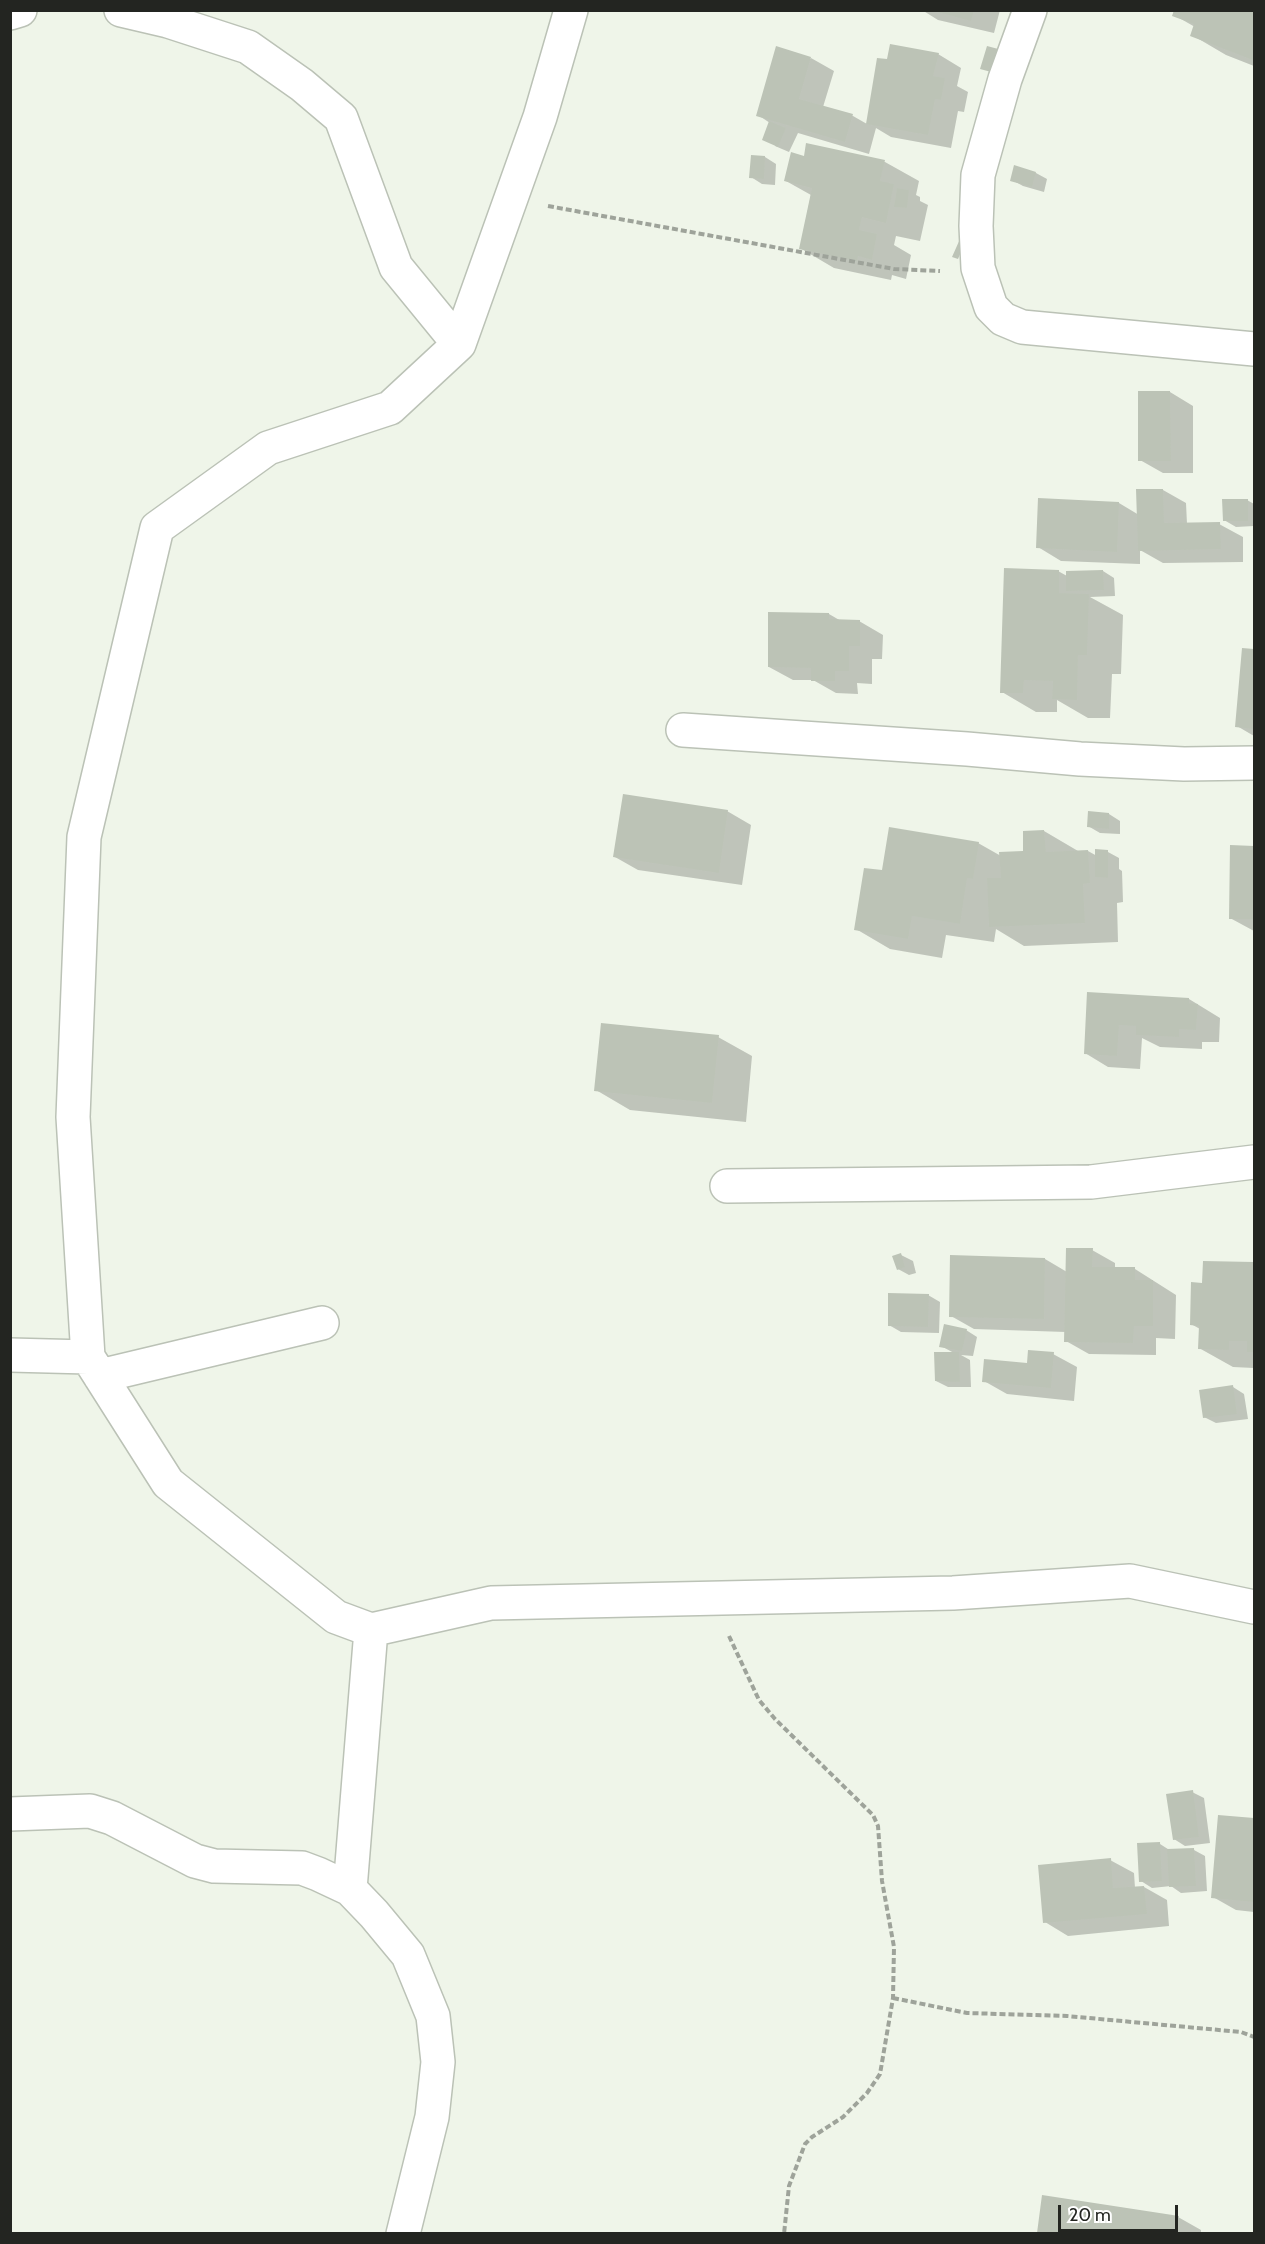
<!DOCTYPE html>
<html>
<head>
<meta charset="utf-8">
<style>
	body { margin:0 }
	#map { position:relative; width:1265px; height:2244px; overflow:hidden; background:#eff5e9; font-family:Cabin,sans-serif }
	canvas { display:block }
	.frame { position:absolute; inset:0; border:12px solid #232521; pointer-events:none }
	.scale { position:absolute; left:1058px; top:2205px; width:120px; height:27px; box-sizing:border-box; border:3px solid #232521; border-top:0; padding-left:8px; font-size:18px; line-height:21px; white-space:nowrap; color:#232521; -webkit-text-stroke:4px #fff; paint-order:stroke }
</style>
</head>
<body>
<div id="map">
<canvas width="1265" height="2244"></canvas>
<div class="frame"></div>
<div class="scale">20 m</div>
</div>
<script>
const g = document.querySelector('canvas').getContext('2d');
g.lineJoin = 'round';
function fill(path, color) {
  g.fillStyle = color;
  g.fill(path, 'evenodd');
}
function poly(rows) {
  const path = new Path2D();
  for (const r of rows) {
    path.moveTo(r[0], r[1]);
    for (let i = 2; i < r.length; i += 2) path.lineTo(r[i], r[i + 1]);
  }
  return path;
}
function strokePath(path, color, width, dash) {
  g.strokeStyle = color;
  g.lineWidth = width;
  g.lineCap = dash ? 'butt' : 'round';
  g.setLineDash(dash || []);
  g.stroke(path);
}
const shadow = poly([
	[922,10,1000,10,994,33,938,20],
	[1176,10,1254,10,1254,66,1226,55,1192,35,1195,27,1174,15],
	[938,54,961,68,957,86,968,92,964,112,958,111,951,148,891,137,876,128,869,154,798,133,789,152,775,146,770,123,758,115,811,58,834,71,823,107,853,116,867,124,878,60,888,61],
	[808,145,885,162,919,181,916,195,920,197,920,201,928,205,920,241,896,236,894,245,911,255,906,279,892,275,891,280,834,268,800,248,811,195,786,181,805,157],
	[753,157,765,157,776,164,775,185,762,184,751,177],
	[1015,167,1036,173,1047,179,1044,192,1023,186,1012,180],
	[1170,392,1193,406,1193,473,1163,473,1140,460],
	[1163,490,1186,503,1187,524,1219,524,1243,537,1243,562,1163,563,1140,550,1140,564,1061,561,1038,547,1119,503,1139,515],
	[1247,500,1254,504,1254,526,1236,527,1224,520],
	[1058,571,1067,576,1103,571,1114,578,1115,596,1090,597,1123,615,1121,674,1112,674,1110,718,1088,718,1057,700,1057,712,1036,712,1002,692],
	[769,614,829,614,841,621,859,621,883,635,882,659,872,659,872,684,857,683,858,694,836,693,813,680,793,680,769,667],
	[1243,649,1254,651,1254,736,1237,726],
	[727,811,751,825,742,885,638,870,615,857],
	[1089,813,1109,814,1120,821,1120,834,1100,833,1088,826],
	[1044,831,1078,851,1088,851,1097,856,1108,852,1119,858,1119,869,1122,871,1123,902,1117,903,1118,942,1024,946,996,929,994,942,946,935,942,958,890,949,856,929,883,872,978,843,1001,856,1025,852],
	[1231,847,1254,848,1254,931,1230,918],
	[1088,994,1189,999,1220,1018,1219,1042,1202,1042,1202,1049,1160,1047,1142,1038,1140,1069,1108,1067,1085,1053],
	[718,1037,752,1056,746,1122,630,1110,596,1090],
	[1092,1250,1115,1263,1115,1269,1135,1269,1176,1295,1175,1339,1156,1338,1156,1355,1089,1354,1066,1341,1066,1332,974,1329,951,1316,1045,1259,1067,1272],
	[901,1255,913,1261,916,1273,909,1275,898,1269],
	[1204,1262,1254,1264,1254,1368,1233,1367,1199,1348,1200,1329,1191,1324,1203,1284],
	[928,1295,940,1302,939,1333,901,1332,889,1325],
	[966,1330,977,1337,973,1356,961,1355,970,1360,971,1387,948,1387,936,1381,954,1353,941,1346],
	[1053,1354,1077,1367,1074,1401,1007,1394,984,1381],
	[1233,1387,1244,1394,1248,1419,1216,1423,1204,1417],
	[1192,1792,1204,1798,1210,1843,1185,1846,1174,1839],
	[1220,1816,1254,1820,1254,1912,1236,1910,1213,1897],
	[1160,1844,1171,1851,1194,1850,1205,1856,1207,1891,1181,1893,1171,1886,1152,1888,1141,1881],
	[1110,1860,1134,1873,1135,1888,1144,1887,1167,1900,1169,1926,1068,1936,1045,1922],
	[1178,2217,1201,2230,1201,2234,1038,2232]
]);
const building = poly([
	[930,10,974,10,971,21],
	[1174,10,1254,10,1254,56,1253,60,1190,36,1194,24,1172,16],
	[890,44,939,53,933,76,945,78,941,100,935,99,928,135,866,124,877,58,887,59],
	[776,46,811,57,799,99,853,114,845,142,756,116],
	[987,46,1002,50,995,73,980,69],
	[769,121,786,128,778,147,762,140],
	[806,143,885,160,880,181,894,184,886,223,862,217,859,230,877,234,872,260,858,256,857,261,799,249,812,188,784,181,791,152,804,156],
	[751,155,765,156,764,179,749,178],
	[1014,165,1036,172,1032,187,1010,181],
	[897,188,909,190,907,208,894,207],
	[964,230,969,233,958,259,952,257],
	[1138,391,1170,391,1171,461,1138,461],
	[1136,489,1163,489,1164,523,1220,522,1221,549,1138,551],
	[1038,498,1119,502,1117,552,1036,548],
	[1222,499,1248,499,1248,521,1223,521],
	[1004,568,1059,570,1059,593,1089,594,1087,655,1078,655,1077,700,1052,699,1053,681,1024,680,1023,693,1000,693],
	[1103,570,1104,590,1066,591,1066,571],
	[768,612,829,613,829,619,860,620,860,646,849,646,849,671,835,671,835,681,811,681,811,668,768,667],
	[1242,648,1254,649,1254,729,1235,727],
	[623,794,728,810,719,873,613,857],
	[1088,811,1109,813,1109,829,1087,827],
	[889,827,979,842,973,879,967,878,960,924,912,916,908,939,854,930,864,868,882,870],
	[1044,830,1046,852,1088,850,1090,883,1083,884,1085,923,989,927,987,878,1001,878,999,852,1023,851,1023,831],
	[1230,845,1254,846,1254,919,1229,919],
	[1095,849,1108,850,1108,878,1095,877],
	[1087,992,1189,998,1189,1003,1198,1004,1196,1030,1179,1029,1179,1037,1136,1035,1136,1026,1119,1025,1117,1056,1084,1054],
	[601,1023,719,1035,712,1103,594,1091],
	[1066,1248,1093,1248,1092,1267,1135,1267,1135,1280,1153,1280,1153,1326,1134,1326,1133,1343,1064,1342],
	[901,1253,905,1267,897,1270,892,1256],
	[950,1255,1045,1258,1044,1319,949,1317],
	[1203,1261,1254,1262,1254,1352,1247,1352,1247,1341,1229,1341,1229,1350,1198,1349,1199,1326,1190,1325,1191,1282,1202,1283],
	[888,1293,929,1294,928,1327,888,1326],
	[944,1324,967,1329,962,1351,939,1347],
	[1028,1350,1054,1352,1051,1388,982,1382,984,1359,1027,1363],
	[934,1352,959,1352,960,1382,935,1381],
	[1233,1385,1237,1414,1203,1418,1199,1390],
	[1193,1790,1199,1837,1173,1840,1166,1794],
	[1218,1815,1254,1818,1254,1902,1211,1898],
	[1160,1842,1162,1881,1139,1882,1137,1843],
	[1194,1848,1196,1886,1169,1887,1167,1849],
	[1111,1858,1113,1888,1144,1886,1147,1914,1043,1923,1038,1865],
	[1042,2195,1179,2216,1176,2234,1037,2233]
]);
const path = poly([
	[548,206,894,269,940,271],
	[729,1636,759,1700,775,1719,873,1815,878,1826,882,1881,894,1947,893,1998,880,2074,867,2093,843,2117,812,2137,805,2144,789,2186,784,2234],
	[893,1998,967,2013,1067,2016,1241,2032,1254,2037]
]);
const street = poly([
	[121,10,168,21,248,47,302,85,341,118,396,267,459,344],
	[571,10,540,117,459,344,390,408,268,448,157,528,84,837,73,1117,88,1357,168,1483,336,1617,371,1630,491,1603,953,1593,1130,1581,1254,1607],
	[1030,10,1005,79,978,175,976,226,978,268,991,307,1003,319,1022,327,1254,349],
	[10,13,20,10],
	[683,730,967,749,1080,759,1184,764,1254,763],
	[727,1186,1091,1182,1254,1162],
	[10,1355,88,1357],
	[100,1376,322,1323],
	[10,1814,90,1811,112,1818,195,1861,214,1866,302,1868,318,1874,350,1889,374,1914,408,1955,433,2016,438,2062,432,2117,403,2234],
	[350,1889,371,1630]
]);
fill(shadow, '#0003');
fill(building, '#bcc3b6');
strokePath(street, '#bbc2b6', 36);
strokePath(path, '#9ea39a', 4, [6, 3]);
strokePath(street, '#fff', 33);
</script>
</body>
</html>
